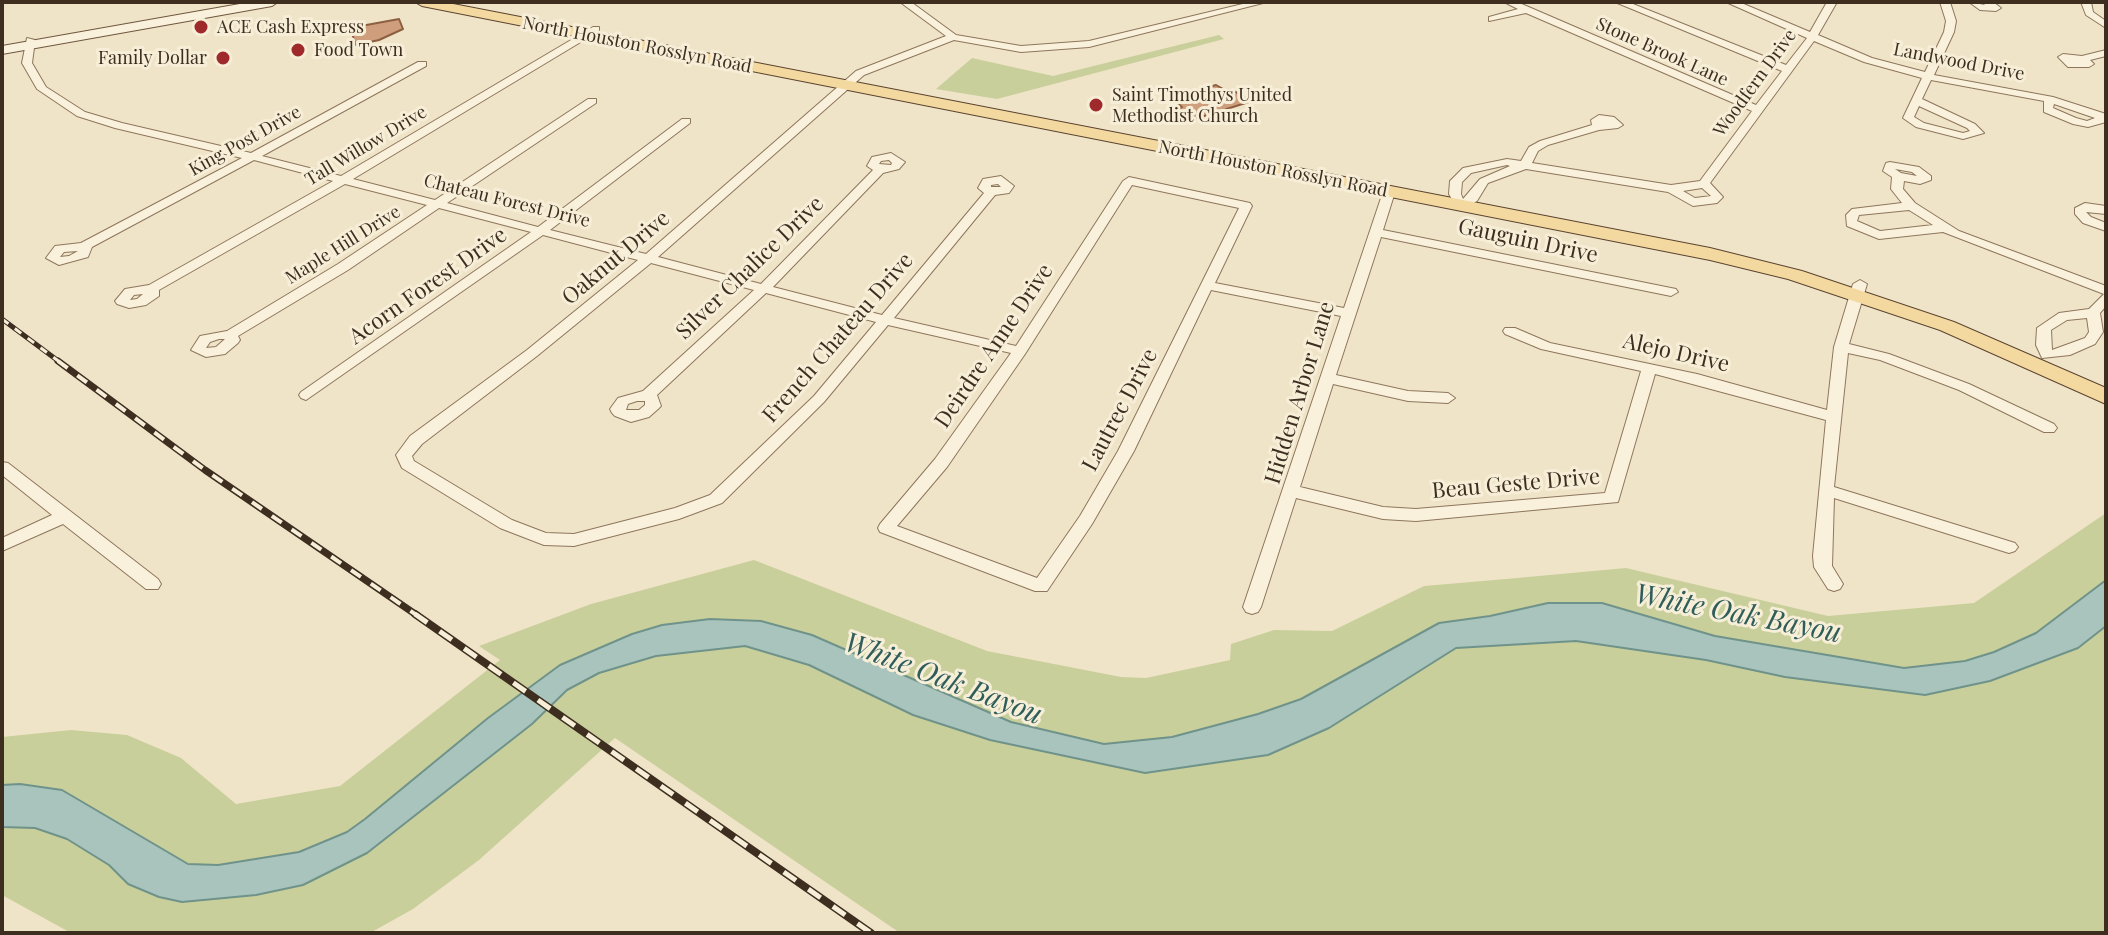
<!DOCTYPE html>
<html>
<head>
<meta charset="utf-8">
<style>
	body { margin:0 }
	#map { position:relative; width:2108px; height:935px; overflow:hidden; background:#f0e4c8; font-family:"Playfair Display",serif }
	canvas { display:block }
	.frame { position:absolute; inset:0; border:4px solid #3d2e20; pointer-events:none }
</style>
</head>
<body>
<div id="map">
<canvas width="2108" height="935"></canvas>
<div class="frame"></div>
</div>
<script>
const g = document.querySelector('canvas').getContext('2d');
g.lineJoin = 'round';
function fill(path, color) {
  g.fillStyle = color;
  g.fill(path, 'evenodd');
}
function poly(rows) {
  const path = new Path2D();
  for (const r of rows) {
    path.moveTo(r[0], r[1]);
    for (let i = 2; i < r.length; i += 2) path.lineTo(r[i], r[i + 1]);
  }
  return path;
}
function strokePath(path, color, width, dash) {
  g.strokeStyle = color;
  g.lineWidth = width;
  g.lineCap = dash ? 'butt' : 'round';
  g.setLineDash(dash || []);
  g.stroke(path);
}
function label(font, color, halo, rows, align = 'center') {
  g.font = font + ' "Playfair Display",serif';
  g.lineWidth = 6;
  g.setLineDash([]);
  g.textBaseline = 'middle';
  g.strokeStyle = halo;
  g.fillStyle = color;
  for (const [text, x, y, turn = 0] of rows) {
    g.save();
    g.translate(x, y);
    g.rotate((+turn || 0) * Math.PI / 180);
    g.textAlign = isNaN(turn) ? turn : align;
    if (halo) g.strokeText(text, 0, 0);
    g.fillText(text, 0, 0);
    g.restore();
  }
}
const green = poly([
	[1219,35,1224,39,997,99,936,89,972,58,1053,76],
	[2106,513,2106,933,900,933,615,738,479,860,413,909,370,933,71,933,2,895,2,737,71,730,127,735,181,758,236,804,340,786,500,660,479,646,591,604,754,560,987,651,1121,677,1146,678,1230,660,1231,644,1274,630,1332,631,1424,586,1506,579,1626,568,1828,616,1974,603]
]);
const water = poly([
	[2106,580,2106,626,2078,648,1990,681,1925,695,1785,677,1706,660,1576,641,1456,648,1329,728,1268,755,1145,773,990,740,913,715,809,665,745,646,656,656,599,673,567,690,532,724,367,853,303,885,256,895,182,902,159,897,128,884,109,865,67,839,35,828,2,827,2,785,20,784,62,790,188,864,218,865,299,852,347,832,365,819,488,718,560,665,632,634,662,625,710,619,761,621,812,635,1011,722,1104,744,1172,737,1258,714,1301,699,1439,623,1490,616,1548,603,1602,603,1715,636,1904,668,1965,661,1994,652,2036,633,2106,580]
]);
const building = poly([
	[399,19,403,29,379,40,356,45,350,28,399,19],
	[1216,85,1225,90,1230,89,1252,101,1182,123,1167,114,1182,107,1178,104,1202,96,1195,91,1216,85]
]);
const street = poly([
	[900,2,911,2,956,35,1021,46,1089,41,1251,2,1267,2,1089,47,1021,52,954,40,864,75,658,257,761,284,873,170,867,166,872,157,891,153,905,162,899,169,883,173,773,287,882,315,984,193,978,188,983,179,1001,176,1014,186,1009,193,995,195,894,318,1016,346,1123,181,1129,177,1250,203,1252,206,1215,283,1344,308,1383,192,1389,188,1395,192,1383,230,1676,289,1678,292,1671,296,1381,237,1336,375,1408,391,1448,393,1455,398,1448,403,1408,401,1333,384,1300,487,1383,507,1416,509,1605,493,1641,371,1541,349,1505,334,1503,331,1505,328,1515,328,1550,343,1697,374,1827,410,1834,347,1853,284,1860,280,1867,284,1849,344,1889,354,1969,384,2054,424,2057,428,2054,432,2044,432,1959,390,1880,360,1848,353,1834,487,2015,543,2018,547,2015,551,2009,553,1834,498,1832,566,1843,584,1840,589,1834,591,1828,589,1814,567,1813,556,1826,420,1655,374,1618,502,1416,521,1383,519,1296,498,1261,607,1258,612,1252,614,1246,612,1243,607,1341,316,1211,290,1134,451,1092,524,1047,591,1035,591,880,532,878,528,880,524,935,459,1011,353,888,325,824,402,722,503,679,519,574,546,544,545,500,528,402,468,396,455,410,436,527,350,638,260,543,235,306,400,301,398,299,395,301,392,531,232,439,208,348,270,238,336,240,340,238,343,225,354,206,357,191,350,200,336,227,331,338,264,427,205,345,184,159,290,159,296,146,305,129,308,117,304,115,301,125,289,149,285,333,181,254,160,92,247,88,257,59,265,46,258,55,246,81,243,242,158,115,128,77,116,37,89,22,63,27,38,35,40,32,63,46,87,85,112,122,123,251,153,418,62,426,62,426,66,262,156,341,176,593,27,599,27,599,31,353,179,435,200,588,99,596,99,596,103,447,203,538,227,682,119,690,119,690,123,550,230,646,254,856,71,946,36,900,2],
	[889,160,892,163,891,165,879,164,881,161,889,160],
	[998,184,1001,187,991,187,991,185,998,184],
	[1132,185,1239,208,1118,451,1080,516,1037,578,897,526,947,467,1025,354,1132,185],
	[78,251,69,256,60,257,64,252,78,251],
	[651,263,754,290,643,391,618,398,610,409,612,413,615,416,631,422,649,417,658,409,661,406,657,395,766,293,876,322,814,396,710,495,675,508,574,534,546,533,512,520,414,461,412,456,422,444,537,356,651,263],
	[143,294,137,299,130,300,134,295,143,294],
	[219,339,225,339,216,347,206,348,210,342,219,339],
	[637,401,645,401,645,405,639,410,626,410,628,404,637,401],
	[1504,2,1517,2,1756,105,1782,71,1615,2,1628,2,1786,65,1807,38,1726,2,1739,2,1810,32,1827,2,1837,2,1818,35,1872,58,1925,72,1944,32,1946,21,1940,2,1950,2,1956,21,1954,32,1934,75,2053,97,2106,114,2106,122,2088,127,2073,124,2044,112,2044,101,1931,80,1922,99,1975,124,1984,133,1963,139,1916,127,1903,118,1922,78,1864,62,1814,41,1710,183,1723,197,1717,203,1693,206,1668,192,1526,169,1488,183,1477,201,1461,210,1457,209,1449,194,1450,181,1463,168,1507,159,1521,161,1529,147,1540,141,1592,125,1591,120,1599,115,1614,117,1623,125,1618,128,1599,130,1548,145,1538,151,1532,163,1671,185,1700,181,1752,111,1526,13,1489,21,1489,17,1518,9,1504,2],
	[2054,104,2095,118,2087,121,2076,118,2053,108,2054,104],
	[1919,106,1967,128,1970,131,1963,133,1924,123,1914,117,1919,106],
	[1507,165,1510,166,1480,179,1463,199,1461,194,1462,182,1471,173,1507,165],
	[1702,188,1711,196,1695,198,1683,191,1702,188],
	[1969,2,1985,5,1982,2,1993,2,2001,8,1996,11,1980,10,1969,2],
	[2081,2,2091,2,2093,12,2106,21,2106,28,2086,15,2081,2],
	[2106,50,2106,56,2090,60,2094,64,2089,67,2068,67,2058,57,2063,54,2082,56,2106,50],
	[1890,162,1919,167,1931,176,1931,180,1920,184,1904,181,1903,189,1915,203,1959,231,2106,286,2106,306,2100,313,2103,332,2095,344,2070,355,2042,358,2036,345,2037,328,2059,313,2089,309,2104,294,1943,232,1879,239,1847,226,1846,215,1852,209,1902,203,1891,189,1892,177,1883,171,1886,163,1890,162],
	[1895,169,1912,172,1917,176,1901,173,1895,169],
	[1909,210,1933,225,1880,231,1857,221,1859,215,1909,210],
	[2087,318,2089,332,2085,338,2052,350,2051,330,2067,320,2087,318],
	[2085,203,2106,206,2106,214,2086,212,2091,217,2106,223,2106,231,2083,223,2075,214,2075,208,2085,203],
	[2,462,8,463,158,579,161,584,158,589,146,589,63,524,2,551,2,538,52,515,2,475,2,462]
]);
const secondary = poly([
	[251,2,278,2,272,6,2,54,2,46,251,2]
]);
const primary = poly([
	[415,2,443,2,1710,248,1802,271,1954,322,2106,388,2106,404,1940,330,1788,279,1710,260,422,6,415,2]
]);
const railFar2 = poly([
	[2,319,61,363]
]);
const railFar1 = poly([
	[58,361,205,470,418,616]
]);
const rail = poly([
	[415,614,871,933]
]);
const markers = [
	[201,27,8,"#9e2a2b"],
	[298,50,8,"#9e2a2b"],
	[223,58,8,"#9e2a2b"],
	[1096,105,8,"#9e2a2b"]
];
const farPoinames = [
	["ACE Cash Express",217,27],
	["Food Town",314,50],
	["Family Dollar",207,58,"right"],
	["Saint Timothys United",1112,95],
	["Methodist Church",1112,116]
];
const farStreetnames = [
	["North Houston Rosslyn Road",637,45,11],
	["Stone Brook Lane",1662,52,24],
	["Landwood Drive",1959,62,11],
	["Woodfern Drive",1755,83,-54],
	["King Post Drive",245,141,-29],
	["Tall Willow Drive",366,146,-31],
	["North Houston Rosslyn Road",1273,169,11],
	["Chateau Forest Drive",507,201,14],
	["Maple Hill Drive",343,245,-32]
];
const streetNames = [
	["Gauguin Drive",1528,241,12],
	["Oaknut Drive",616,258,-40],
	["Silver Chalice Drive",750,268,-44],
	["Acorn Forest Drive",428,286,-35],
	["French Chateau Drive",838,338,-49],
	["Deirdre Anne Drive",994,346,-56],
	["Alejo Drive",1676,353,13],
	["Hidden Arbor Lane",1300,393,-73],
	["Lautrec Drive",1120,410,-62],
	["Beau Geste Drive",1516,484,-5]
];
const nearWaternames = [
	["White Oak Bayou",1738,614,11],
	["White Oak Bayou",943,679,21]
];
fill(green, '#c9cf9b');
fill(water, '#a9c4bc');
strokePath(water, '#6f938a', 2);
fill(building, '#cf9f7d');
strokePath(building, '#8d5f41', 2);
strokePath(street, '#8d765c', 2);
strokePath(secondary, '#6f573f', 2);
strokePath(primary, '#5b4430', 2);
fill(street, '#faf1dc');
fill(secondary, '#faf1dc');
fill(primary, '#f3d9a0');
strokePath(railFar2, '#3d2e20', 5);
strokePath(railFar1, '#3d2e20', 7);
strokePath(rail, '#3d2e20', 8);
strokePath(railFar2, '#f7eed8', 3, [8]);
strokePath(railFar1, '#f7eed8', 4, [12]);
strokePath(rail, '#f7eed8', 5, [15]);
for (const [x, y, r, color] of markers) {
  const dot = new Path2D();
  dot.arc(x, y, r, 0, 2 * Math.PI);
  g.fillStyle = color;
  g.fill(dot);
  strokePath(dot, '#f7eed8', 3);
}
label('18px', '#3d2e20', '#f7eed8', farPoinames, 'left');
label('18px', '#3d2e20', '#f7eed8', farStreetnames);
label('22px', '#3d2e20', '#f7eed8', streetNames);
label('italic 28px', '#2f5d5a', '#f7eed8', nearWaternames);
</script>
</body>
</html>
